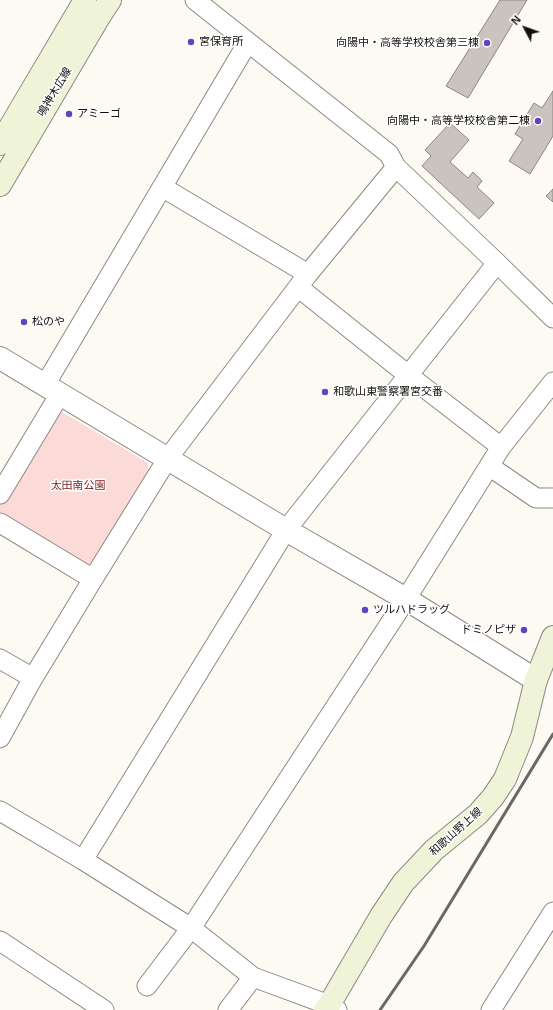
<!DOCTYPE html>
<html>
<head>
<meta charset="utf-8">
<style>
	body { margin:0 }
	#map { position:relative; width:553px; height:1010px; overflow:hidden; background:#fdfaf4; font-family:Arial,sans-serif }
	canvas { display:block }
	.north { position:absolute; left:505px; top:8px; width:40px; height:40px; -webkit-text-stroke:3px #fff; paint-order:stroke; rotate:311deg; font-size:11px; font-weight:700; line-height:16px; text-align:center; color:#12100e }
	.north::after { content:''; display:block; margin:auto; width:14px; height:18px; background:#12100e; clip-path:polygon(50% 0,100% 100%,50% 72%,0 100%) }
</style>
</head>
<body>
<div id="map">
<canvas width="553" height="1010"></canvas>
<div class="north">N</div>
</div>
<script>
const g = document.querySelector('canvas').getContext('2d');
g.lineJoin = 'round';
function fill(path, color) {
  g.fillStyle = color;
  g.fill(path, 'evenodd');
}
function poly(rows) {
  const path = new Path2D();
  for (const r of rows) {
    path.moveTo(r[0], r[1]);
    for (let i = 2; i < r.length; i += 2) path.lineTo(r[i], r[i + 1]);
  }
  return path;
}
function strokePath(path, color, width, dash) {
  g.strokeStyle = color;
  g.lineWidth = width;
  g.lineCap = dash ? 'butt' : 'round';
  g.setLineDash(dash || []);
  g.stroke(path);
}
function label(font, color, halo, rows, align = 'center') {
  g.font = font + ' Arial,"Noto Sans JP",sans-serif';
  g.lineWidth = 3;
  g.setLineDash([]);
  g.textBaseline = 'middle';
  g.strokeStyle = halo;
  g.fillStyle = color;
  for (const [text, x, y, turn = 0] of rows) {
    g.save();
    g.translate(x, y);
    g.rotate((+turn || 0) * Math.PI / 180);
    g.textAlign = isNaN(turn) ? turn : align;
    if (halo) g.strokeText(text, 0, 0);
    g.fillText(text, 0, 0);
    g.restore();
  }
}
const green = poly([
	[62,412,148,463,148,471,91,565,83,567,0,517,0,500,23,464,28,467,50,431,45,428,54,413]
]);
const building = poly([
	[500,0,527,0,468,98,446,86,500,0],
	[553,91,553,136,530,174,509,161,523,139,515,134,534,103,542,108,553,91],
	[450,123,469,140,450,162,468,178,473,172,482,181,477,187,494,203,479,219,422,166,431,156,425,150,450,123],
	[553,189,553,202,546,196,553,189]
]);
const minor = poly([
	[195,0,389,154,396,167,497,263,553,318],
	[162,187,308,274],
	[298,287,408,375,501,447],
	[45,385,248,42],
	[489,466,536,498,553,498],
	[0,494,60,394],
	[0,523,93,579],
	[0,659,33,678],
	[0,738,33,678,93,579,168,458,308,274,396,167],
	[0,811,83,860,191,928,253,977,329,1005,337,1010],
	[83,860,286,530,497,263],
	[0,941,104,1010],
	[147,986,191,928,406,599,501,447,553,382],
	[228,1010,253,977],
	[491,1010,553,912]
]);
const tertiary = poly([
	[0,358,286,530,406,599,536,680]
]);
const secondary = poly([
	[0,144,85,0],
	[0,185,99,17,110,0],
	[325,1010,329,1005,381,916,403,883,434,850,478,814,493,797,505,779,522,737,536,680,553,637]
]);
const rail = poly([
	[380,1010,424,946,553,734]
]);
const markers = [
	[191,42,4,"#6443bb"],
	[487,43,4,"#6443bb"],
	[69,114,4,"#6443bb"],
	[538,121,4,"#6443bb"],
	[24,322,4,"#6443bb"],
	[325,392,4,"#6443bb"],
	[365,610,4,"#6443bb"],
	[524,630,4,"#6443bb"]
];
const poiNames = [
	["宮保育所",199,42],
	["向陽中・高等学校校舎第三棟",479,43,"right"],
	["アミーゴ",77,114],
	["向陽中・高等学校校舎第二棟",530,121,"right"],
	["松のや",32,322],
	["和歌山東警察署宮交番",333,392],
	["ツルハドラッグ",373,610],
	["ドミノピザ",516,630,"right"]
];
const streetNames = [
	["鳴神木広線",55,92,-59],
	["和歌山野上線",456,832,-42]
];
const parkNames = [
	["太田南公園",78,486]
];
fill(green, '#fcdad8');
fill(building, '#cac3bf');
strokePath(building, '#8c8682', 1);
strokePath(minor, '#8c8983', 21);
strokePath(tertiary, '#8c8983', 24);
strokePath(secondary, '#8c8983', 24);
strokePath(minor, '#fff', 19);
strokePath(tertiary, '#fff', 22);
strokePath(secondary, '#eff3d7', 22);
strokePath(rail, '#6a6864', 3);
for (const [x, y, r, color] of markers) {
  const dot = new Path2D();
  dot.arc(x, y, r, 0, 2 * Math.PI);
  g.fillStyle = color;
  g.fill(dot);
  strokePath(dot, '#fff', 1.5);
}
label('11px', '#12100e', '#fff', poiNames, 'left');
label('11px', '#12100e', '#fff', streetNames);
label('11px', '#822025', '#fff', parkNames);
</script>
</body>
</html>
